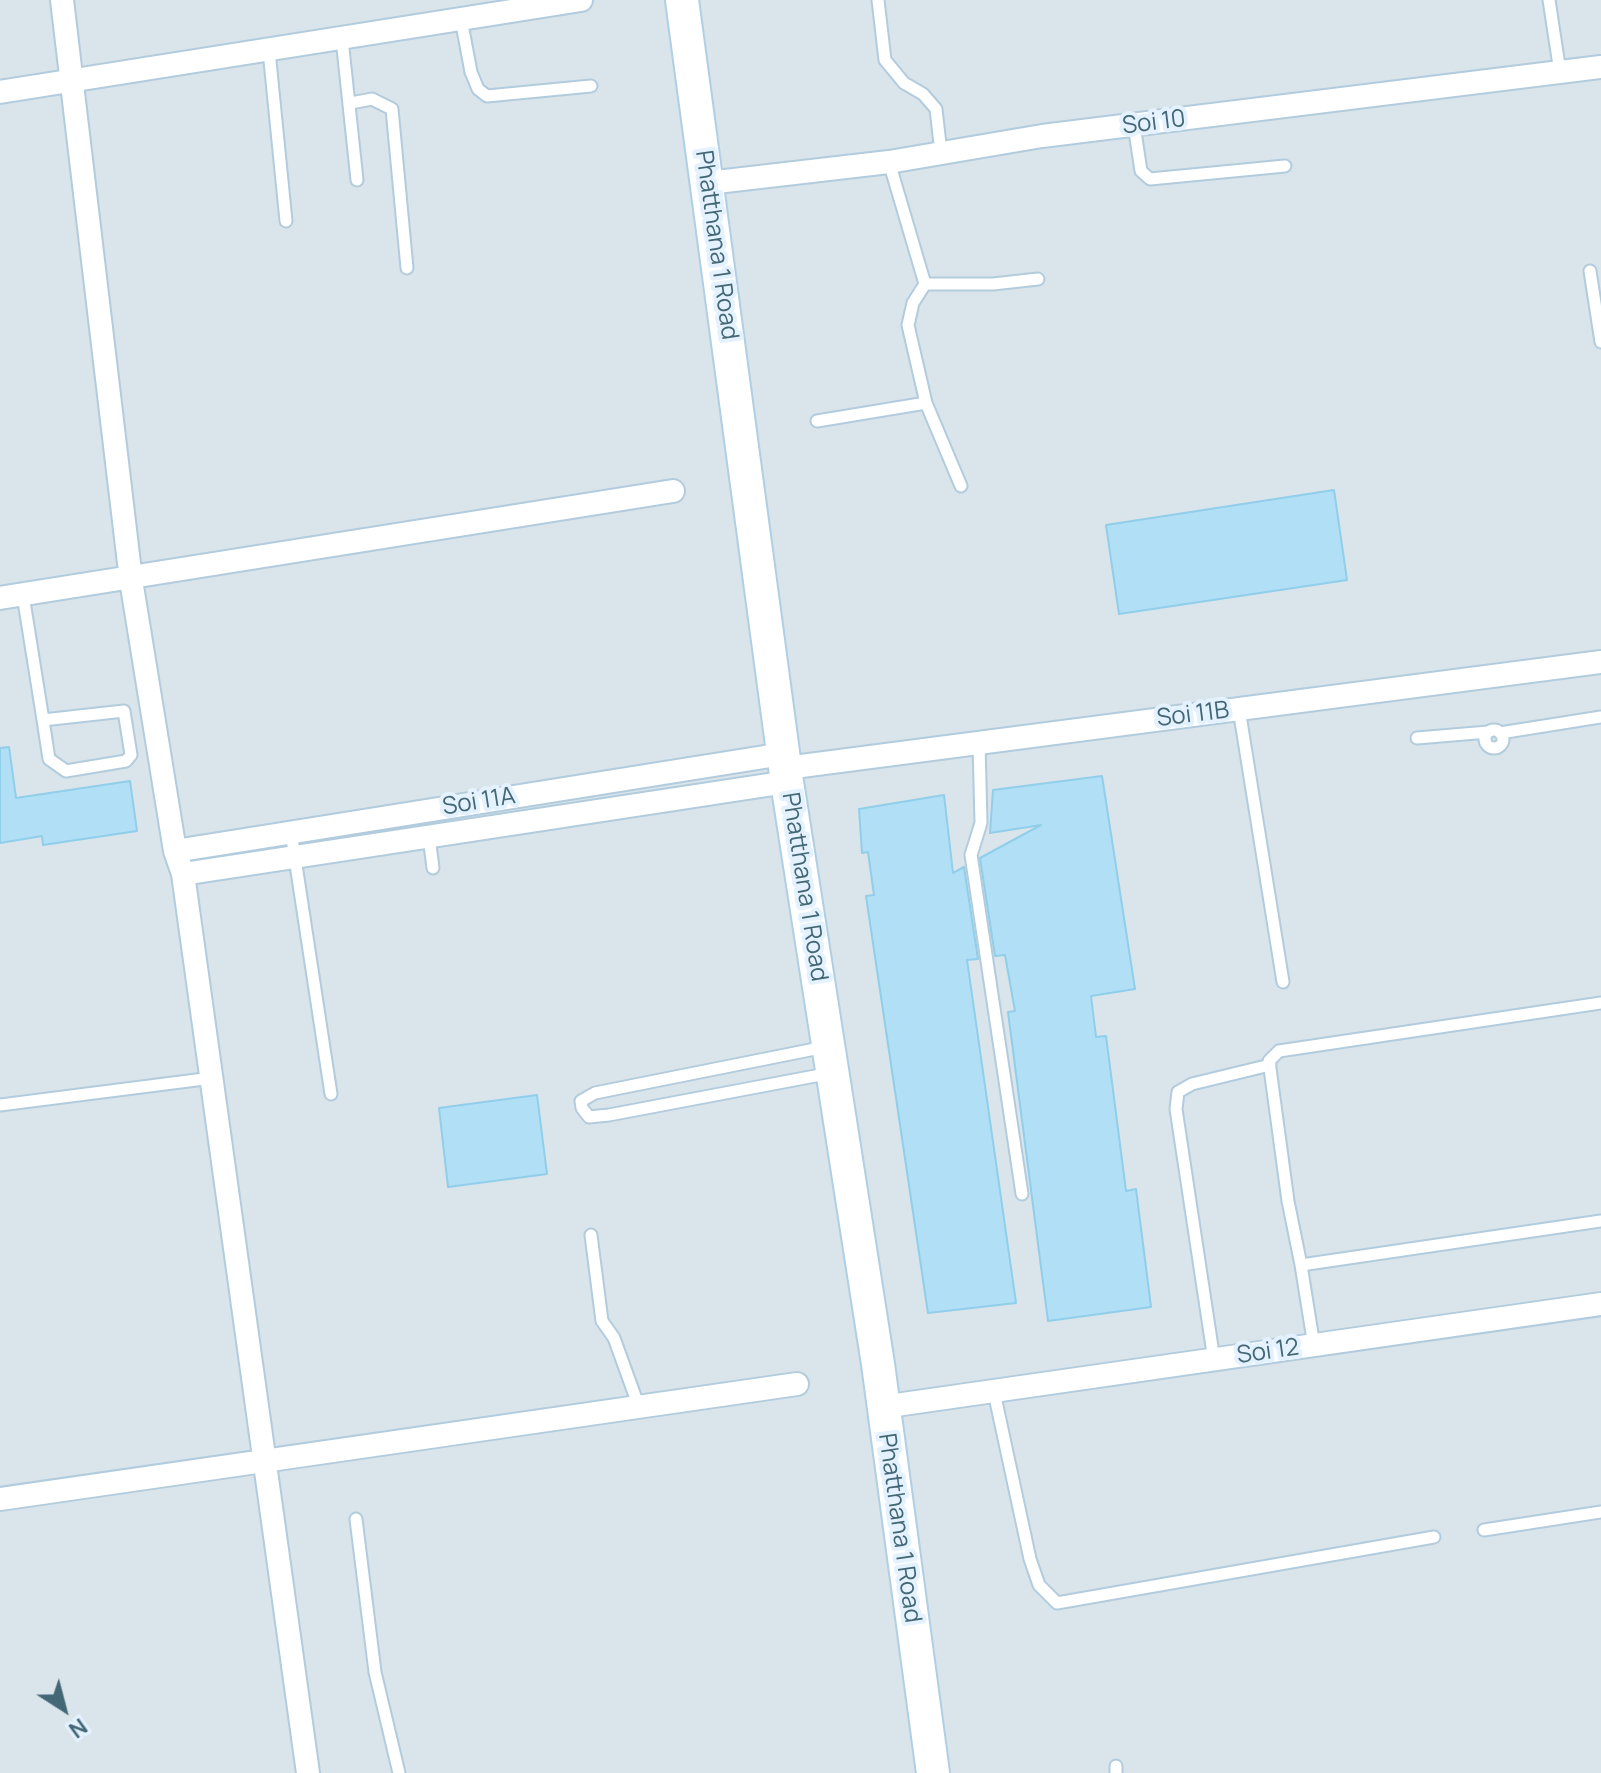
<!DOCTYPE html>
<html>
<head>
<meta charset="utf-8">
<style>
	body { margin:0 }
	#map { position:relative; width:1601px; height:1773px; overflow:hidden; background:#dbecfe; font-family:Manrope,sans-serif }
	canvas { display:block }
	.north { position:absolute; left:24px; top:1669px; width:80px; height:80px; -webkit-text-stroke:6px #e4f1ff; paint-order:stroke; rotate:144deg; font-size:22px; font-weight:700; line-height:32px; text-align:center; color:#436775 }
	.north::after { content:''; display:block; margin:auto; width:28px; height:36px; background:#436775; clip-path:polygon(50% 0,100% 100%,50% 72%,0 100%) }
</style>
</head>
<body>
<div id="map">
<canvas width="1601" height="1773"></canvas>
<div class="north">N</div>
</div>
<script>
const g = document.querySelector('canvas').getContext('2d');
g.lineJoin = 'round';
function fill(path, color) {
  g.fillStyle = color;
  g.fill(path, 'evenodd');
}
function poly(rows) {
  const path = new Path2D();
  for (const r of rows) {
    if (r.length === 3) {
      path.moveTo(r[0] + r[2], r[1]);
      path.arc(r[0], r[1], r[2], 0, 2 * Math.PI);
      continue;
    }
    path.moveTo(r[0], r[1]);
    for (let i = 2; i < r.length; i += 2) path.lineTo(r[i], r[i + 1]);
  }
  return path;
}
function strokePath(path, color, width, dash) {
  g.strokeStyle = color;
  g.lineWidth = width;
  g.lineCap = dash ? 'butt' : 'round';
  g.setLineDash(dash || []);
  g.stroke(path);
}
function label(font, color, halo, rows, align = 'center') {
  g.font = font + ' Manrope,sans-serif';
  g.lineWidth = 8;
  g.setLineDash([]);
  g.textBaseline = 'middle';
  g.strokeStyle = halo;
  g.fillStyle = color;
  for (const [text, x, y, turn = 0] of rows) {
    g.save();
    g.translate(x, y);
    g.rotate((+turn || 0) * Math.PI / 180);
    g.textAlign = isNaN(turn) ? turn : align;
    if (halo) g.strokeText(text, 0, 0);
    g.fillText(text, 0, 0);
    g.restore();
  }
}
const industrial = poly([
	[0,0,1601,0,1601,1773,0,1773]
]);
const building = poly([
	[1334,490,1347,580,1119,614,1106,525,1334,490],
	[9,747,16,798,130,781,137,831,43,845,42,836,0,843,0,748,9,747],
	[1102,776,1135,989,1091,996,1096,1037,1106,1036,1126,1191,1136,1189,1151,1307,1048,1321,1008,1012,1015,1011,1005,955,995,956,980,858,1041,825,990,833,993,790,1102,776],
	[944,795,953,873,964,867,978,959,967,960,1016,1303,928,1313,866,896,874,895,868,852,862,853,859,809,944,795],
	[537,1095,547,1174,448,1187,439,1108,537,1095]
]);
const lane = poly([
	[878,0,885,60,904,83,923,94,936,109,941,153],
	[1549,0,1560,72],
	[461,19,471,72,478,89,487,96,591,86],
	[342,39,357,180],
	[269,51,286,221],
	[351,103,372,99,392,109,407,268],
	[1134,125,1141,171,1150,179,1285,166],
	[889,162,925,284,993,284,1038,279],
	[1590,271,1601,342],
	[925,284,913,303,908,325,926,403,961,486],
	[817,421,926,403],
	[23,595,43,720,49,759,66,771,126,761,131,755,124,711,43,720],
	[1239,709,1283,982],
	[1494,739,9],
	[1500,733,1601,717],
	[1417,738,1488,732],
	[979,743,981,823,971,855,1022,1194],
	[291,832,331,1094],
	[429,837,433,868],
	[825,1047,595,1093,581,1101,582,1108,589,1117,609,1115,831,1073],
	[0,1105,212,1078],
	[591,1235,602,1321,614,1338,639,1407],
	[1301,1265,1288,1201,1269,1061,1279,1051,1601,1003],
	[1314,1346,1301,1265,1601,1221],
	[1214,1360,1176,1109,1178,1092,1192,1084,1270,1065],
	[994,1392,1030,1559,1039,1585,1057,1603,1434,1537],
	[356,1519,375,1672,399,1773],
	[1484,1530,1601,1512],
	[1116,1766,1116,1773]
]);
const street = poly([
	[62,0,131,580,175,851,183,874,308,1773],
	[0,92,581,0],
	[708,183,889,162,1042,136,1601,67],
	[0,598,673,491],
	[786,768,1601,662],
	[175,851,783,754],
	[183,874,787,782],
	[882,1407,1601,1304],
	[0,1499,797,1384]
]);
const secondary = poly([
	[682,0,787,782,878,1364,933,1773]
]);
const streetNames = [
	["Soi 10",1154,123,-7],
	["Phatthana 1 Road",716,245,82],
	["Soi 11B",1193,715,-7],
	["Soi 11A",479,802,-9],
	["Phatthana 1 Road",804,887,81],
	["Soi 12",1268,1352,-8],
	["Phatthana 1 Road",899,1528,82]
];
fill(industrial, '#d9e4eb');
fill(building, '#b1e0f6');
strokePath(building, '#90ceea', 2);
strokePath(lane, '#b2ccdd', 15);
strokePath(street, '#b2ccdd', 26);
strokePath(secondary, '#b0cfe3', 36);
strokePath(lane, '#fff', 11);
strokePath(street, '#fff', 22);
strokePath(secondary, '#fff', 32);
label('24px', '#436775', '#e4f1ff', streetNames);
</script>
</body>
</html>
